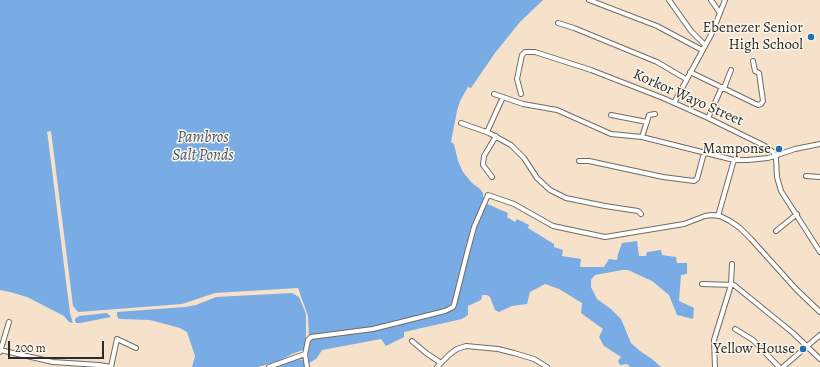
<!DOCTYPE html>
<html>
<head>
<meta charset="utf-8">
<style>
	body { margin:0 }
	#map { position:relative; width:820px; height:367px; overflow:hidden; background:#f6e2ca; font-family:Alegreya,serif }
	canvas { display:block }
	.scale { position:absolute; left:8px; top:341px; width:96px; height:18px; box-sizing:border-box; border:2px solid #2b2b2b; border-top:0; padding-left:5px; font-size:12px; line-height:14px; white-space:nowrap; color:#2b2b2b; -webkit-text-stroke:3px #fbf7ec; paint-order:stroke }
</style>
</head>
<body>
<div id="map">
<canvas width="820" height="367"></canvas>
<div class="scale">200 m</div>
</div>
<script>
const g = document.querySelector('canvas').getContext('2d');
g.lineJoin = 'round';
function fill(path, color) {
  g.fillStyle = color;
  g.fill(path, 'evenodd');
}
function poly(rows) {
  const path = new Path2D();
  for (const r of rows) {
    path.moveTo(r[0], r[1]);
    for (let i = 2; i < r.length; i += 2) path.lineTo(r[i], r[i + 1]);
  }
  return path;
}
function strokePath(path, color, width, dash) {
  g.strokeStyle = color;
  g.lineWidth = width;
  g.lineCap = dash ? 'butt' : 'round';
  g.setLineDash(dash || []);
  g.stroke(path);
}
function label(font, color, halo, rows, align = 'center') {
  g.font = font + ' Alegreya,serif';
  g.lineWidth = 3;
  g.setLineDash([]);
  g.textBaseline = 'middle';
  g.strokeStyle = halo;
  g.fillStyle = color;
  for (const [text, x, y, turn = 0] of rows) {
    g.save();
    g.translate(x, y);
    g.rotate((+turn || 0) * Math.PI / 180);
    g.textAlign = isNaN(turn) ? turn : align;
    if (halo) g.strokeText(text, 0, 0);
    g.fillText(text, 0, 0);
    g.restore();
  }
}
const water = poly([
	[0,0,543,0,520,22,495,53,471,88,468,87,460,101,457,111,451,142,454,144,458,161,463,172,472,183,480,189,483,193,483,197,487,198,485,203,508,213,507,217,515,222,517,219,529,225,528,228,554,244,554,247,563,250,562,256,581,259,580,267,604,267,609,259,617,260,618,254,622,243,637,241,639,256,646,256,647,252,661,250,662,255,676,257,677,263,687,263,687,274,681,275,679,301,694,308,693,319,677,315,669,295,652,281,628,270,622,270,595,275,591,280,591,287,597,299,611,309,621,319,631,343,640,351,652,359,661,367,630,367,627,364,620,365,618,361,621,357,604,346,599,337,603,329,581,313,582,303,559,289,545,284,530,292,527,304,512,306,499,312,495,310,490,297,487,295,482,295,481,300,468,306,468,315,462,319,404,332,404,337,386,346,381,339,322,350,316,359,309,363,308,352,309,339,308,316,298,288,215,293,182,304,78,312,73,306,51,131,47,132,48,138,70,313,73,323,69,322,64,316,27,297,10,292,0,290],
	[292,293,299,297,306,314,306,346,303,350,292,354,279,361,258,367,192,367,195,356,187,332,180,328,150,320,119,319,117,316,117,312,185,307,196,305,216,297],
	[107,313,111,317,80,323,76,323,75,321,75,319,79,316],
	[299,359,305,361,306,367,278,367,290,361]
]);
const minor = poly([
	[589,0,657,26,702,50],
	[669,0,691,31,705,45],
	[711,0,720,13],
	[558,23,574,28,657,62,686,79],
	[690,72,758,105,761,104,763,101,759,73,755,71,753,61],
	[724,88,731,70],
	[494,94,523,104,557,110,611,134,642,137,734,160,748,160,768,158,795,149,820,144],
	[521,94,517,79,522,55,525,52,535,52,591,70,663,98,708,118,765,146,773,152,776,158,777,177,781,191,820,252],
	[674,103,712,33,725,0],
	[611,115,647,122],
	[708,118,722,87],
	[461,123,489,133,511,145,524,158,537,178,550,190,566,198,605,206,638,211,641,214],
	[487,132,503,97],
	[642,137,649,115,655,114],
	[579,161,589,161,663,177,694,181,697,179,704,153],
	[806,176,820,177],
	[492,177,483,165,484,156,496,136],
	[718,216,734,160],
	[776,231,797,214],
	[702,284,734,285,793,333,820,359],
	[735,329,753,340,779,367],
	[412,341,426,353,441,363],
	[0,350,53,362,99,365,111,367],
	[0,352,9,322],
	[305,354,307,367],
	[111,367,117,339,136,348],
	[269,367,305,354,306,350,308,340,311,337,373,329,445,311,453,307,454,305,466,257,474,227,488,195,514,204,553,226,605,237,684,224,705,216,712,215,720,216,730,221,740,228,751,239,796,289,820,312],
	[437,367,450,354,457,349,466,346,498,349,514,353,534,359,547,367],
	[715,367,714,340,731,285,732,264],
	[783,367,820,335]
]);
const markers = [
	[811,37,4,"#1f6fb2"],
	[779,149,4,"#1f6fb2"],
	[803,349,4,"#1f6fb2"]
];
const poiNames = [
	["Ebenezer Senior",803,28],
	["High School",803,45],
	["Mamponse",771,149],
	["Yellow House",795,349]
];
const streetNames = [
	["Korkor Wayo Street",688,98,24]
];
const waterNames = [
	["Pambros",203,138],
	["Salt Ponds",203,156]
];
fill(water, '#79ace5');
strokePath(minor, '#726b63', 6);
strokePath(minor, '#fff', 4);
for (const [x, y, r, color] of markers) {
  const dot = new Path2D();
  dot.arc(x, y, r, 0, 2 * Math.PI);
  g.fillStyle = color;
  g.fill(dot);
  strokePath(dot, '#fbf7ec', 1.5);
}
label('15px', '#2b2b2b', '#fbf7ec', poiNames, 'right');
label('15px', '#2b2b2b', '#fbf7ec', streetNames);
label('italic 16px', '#46586c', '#fbf7ec', waterNames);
</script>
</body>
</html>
